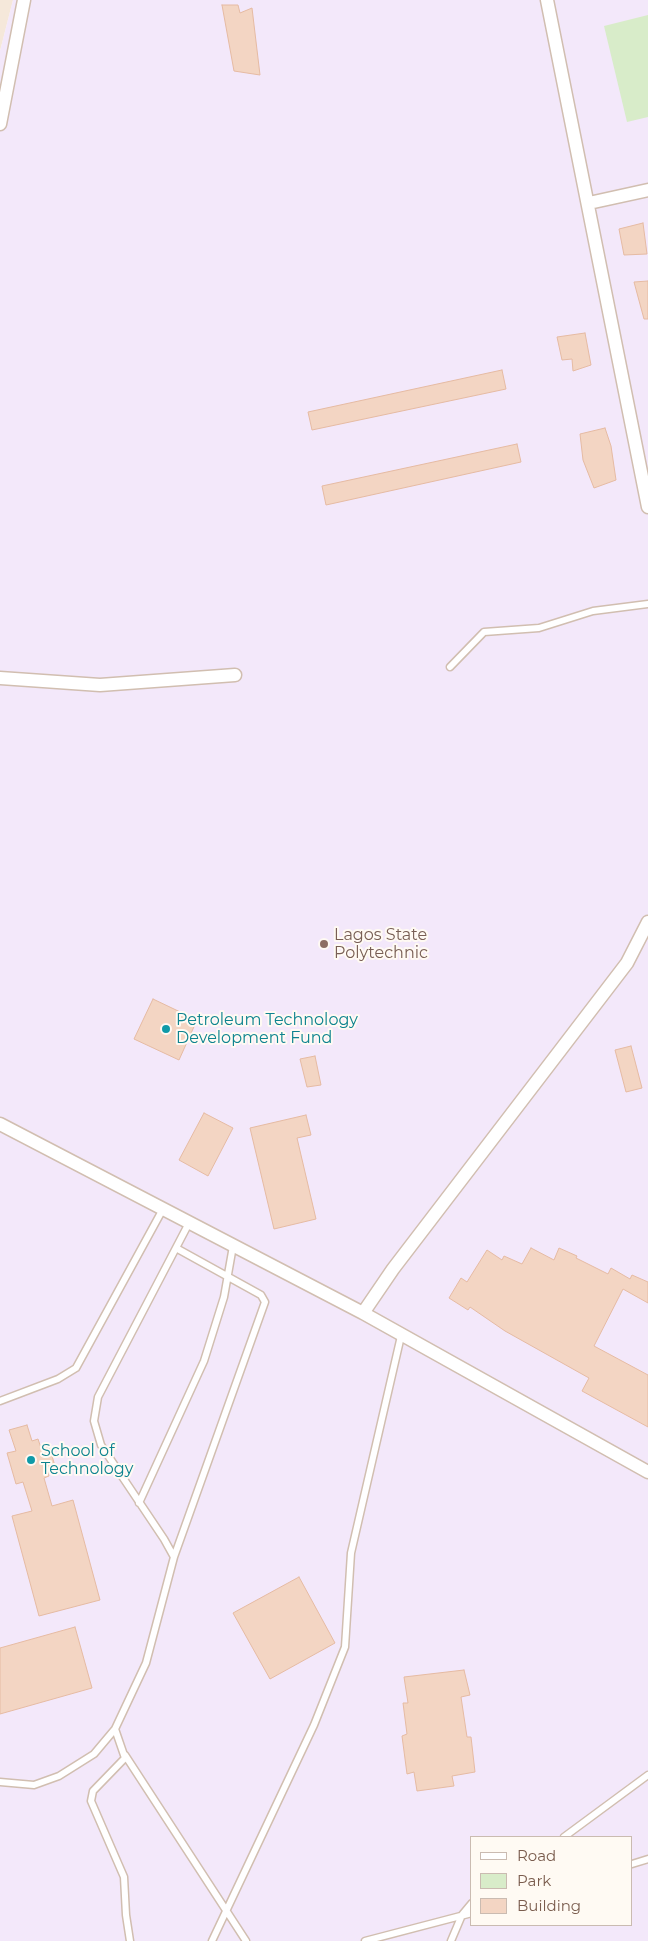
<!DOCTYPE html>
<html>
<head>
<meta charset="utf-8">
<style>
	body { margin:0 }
	#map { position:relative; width:648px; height:1941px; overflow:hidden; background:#fdf6ec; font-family:Montserrat,sans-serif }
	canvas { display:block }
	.legend { position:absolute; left:470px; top:1836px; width:162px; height:90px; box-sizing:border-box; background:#fffaf3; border:1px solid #cabbb1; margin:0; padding:6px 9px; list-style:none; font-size:15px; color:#7a5c4d }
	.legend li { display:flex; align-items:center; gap:10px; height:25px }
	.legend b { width:25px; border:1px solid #cabbb1 }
</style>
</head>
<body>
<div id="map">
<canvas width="648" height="1941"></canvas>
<ul class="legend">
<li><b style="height:6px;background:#fff"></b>Road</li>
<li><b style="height:14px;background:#d8ecc9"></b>Park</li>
<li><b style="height:14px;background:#f3d5c3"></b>Building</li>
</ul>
</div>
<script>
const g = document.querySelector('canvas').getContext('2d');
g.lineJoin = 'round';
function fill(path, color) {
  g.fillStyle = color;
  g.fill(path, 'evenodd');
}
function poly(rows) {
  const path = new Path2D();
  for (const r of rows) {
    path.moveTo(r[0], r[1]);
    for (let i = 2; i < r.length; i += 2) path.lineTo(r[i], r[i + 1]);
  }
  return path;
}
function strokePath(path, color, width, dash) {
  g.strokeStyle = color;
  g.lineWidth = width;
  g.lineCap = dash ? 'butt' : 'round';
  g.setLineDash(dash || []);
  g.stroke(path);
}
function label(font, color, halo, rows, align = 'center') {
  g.font = font + ' Montserrat,sans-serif';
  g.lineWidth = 4;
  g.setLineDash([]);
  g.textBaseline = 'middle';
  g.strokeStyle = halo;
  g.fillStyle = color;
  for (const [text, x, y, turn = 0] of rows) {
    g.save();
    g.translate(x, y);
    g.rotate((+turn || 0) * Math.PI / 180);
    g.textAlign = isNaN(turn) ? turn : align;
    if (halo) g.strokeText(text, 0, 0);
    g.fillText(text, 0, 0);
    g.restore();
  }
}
const residential = poly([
	[0,0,13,0,0,51]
]);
const education = poly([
	[13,0,648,0,648,1941,0,1941,0,51],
	[472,1837,632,1837,632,1925,472,1925]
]);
const green = poly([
	[648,15,648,117,627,122,604,26]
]);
const building = poly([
	[222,5,238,5,240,13,252,8,260,75,234,71,222,5],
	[643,223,647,254,624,255,619,229,643,223],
	[648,281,648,319,644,319,634,282,648,281],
	[585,333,591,365,573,371,572,359,562,360,557,337,585,333],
	[502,370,506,389,312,430,308,412,502,370],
	[605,428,611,446,616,480,594,488,583,460,580,434,605,428],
	[517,444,521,462,326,505,322,486,517,444],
	[153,999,197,1020,179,1060,134,1039,153,999],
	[631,1046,642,1088,626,1092,615,1050,631,1046],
	[315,1056,321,1085,307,1087,300,1059,315,1056],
	[204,1113,233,1128,208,1176,179,1160,204,1113],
	[306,1115,311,1135,297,1138,316,1219,274,1229,250,1128,306,1115],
	[531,1248,554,1260,559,1248,577,1256,576,1258,608,1274,611,1268,630,1279,632,1275,648,1282,648,1303,623,1289,594,1346,648,1375,648,1427,582,1391,589,1378,505,1331,470,1307,468,1310,449,1298,461,1278,467,1282,487,1250,502,1260,504,1256,522,1264,531,1248],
	[27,1425,32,1441,38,1439,41,1448,49,1446,55,1466,47,1469,49,1476,44,1478,52,1506,73,1500,100,1600,39,1616,12,1516,32,1511,23,1482,16,1484,7,1453,16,1451,9,1430,27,1425],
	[299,1577,335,1643,270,1679,233,1613,299,1577],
	[75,1627,92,1688,0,1714,0,1648,75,1627],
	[464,1670,470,1695,461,1697,467,1737,471,1737,475,1772,452,1776,454,1786,417,1791,414,1772,407,1774,402,1736,407,1734,403,1703,408,1703,404,1677,464,1670]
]);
const lane = poly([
	[450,667,484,632,539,628,593,611,648,604],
	[0,1401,58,1379,76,1368,163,1209],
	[139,1503,204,1361,224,1297,233,1246],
	[174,1557,265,1302,261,1295,176,1248],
	[115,1729,125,1758,93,1791,91,1801,124,1877,126,1915,130,1941],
	[125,1755,246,1941],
	[0,1782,34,1785,59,1776,94,1754,115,1729,146,1663,174,1557,164,1539,101,1445,94,1421,98,1397,189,1223],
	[564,1837,648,1775],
	[632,1864,648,1859],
	[212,1941,314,1725,345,1647,351,1553,401,1336],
	[365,1941,472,1913],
	[451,1941,462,1915,472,1903]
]);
const street = poly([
	[547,0,648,507],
	[0,124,24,0],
	[589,203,648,190],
	[0,678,100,685,235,675],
	[0,1124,363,1313,648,1472],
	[363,1313,393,1269,627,963,648,922]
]);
const markers = [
	[324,944,5,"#8d6e63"],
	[166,1029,5,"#0f9aa8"],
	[31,1460,5,"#0f9aa8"]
];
const educationNames = [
	["Lagos State",334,935],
	["Polytechnic",334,953]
];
const cultureNames = [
	["Petroleum Technology",176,1020],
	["Development Fund",176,1038],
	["School of",41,1451],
	["Technology",41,1469]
];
fill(residential, '#f5e8da');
fill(education, '#f3e8fa');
fill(green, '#d8ecc9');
fill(building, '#f3d5c3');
strokePath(building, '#e6bba3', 1);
strokePath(lane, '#d1beb0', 9);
strokePath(street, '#d1beb0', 15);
strokePath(lane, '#fff', 6);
strokePath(street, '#fff', 12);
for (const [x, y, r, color] of markers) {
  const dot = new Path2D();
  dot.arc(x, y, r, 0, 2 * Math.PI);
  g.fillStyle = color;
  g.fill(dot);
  strokePath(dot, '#fffaf3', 2);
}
label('16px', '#785e54', '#fffaf3', educationNames, 'left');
label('16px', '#0d838f', '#fffaf3', cultureNames, 'left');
</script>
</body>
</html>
